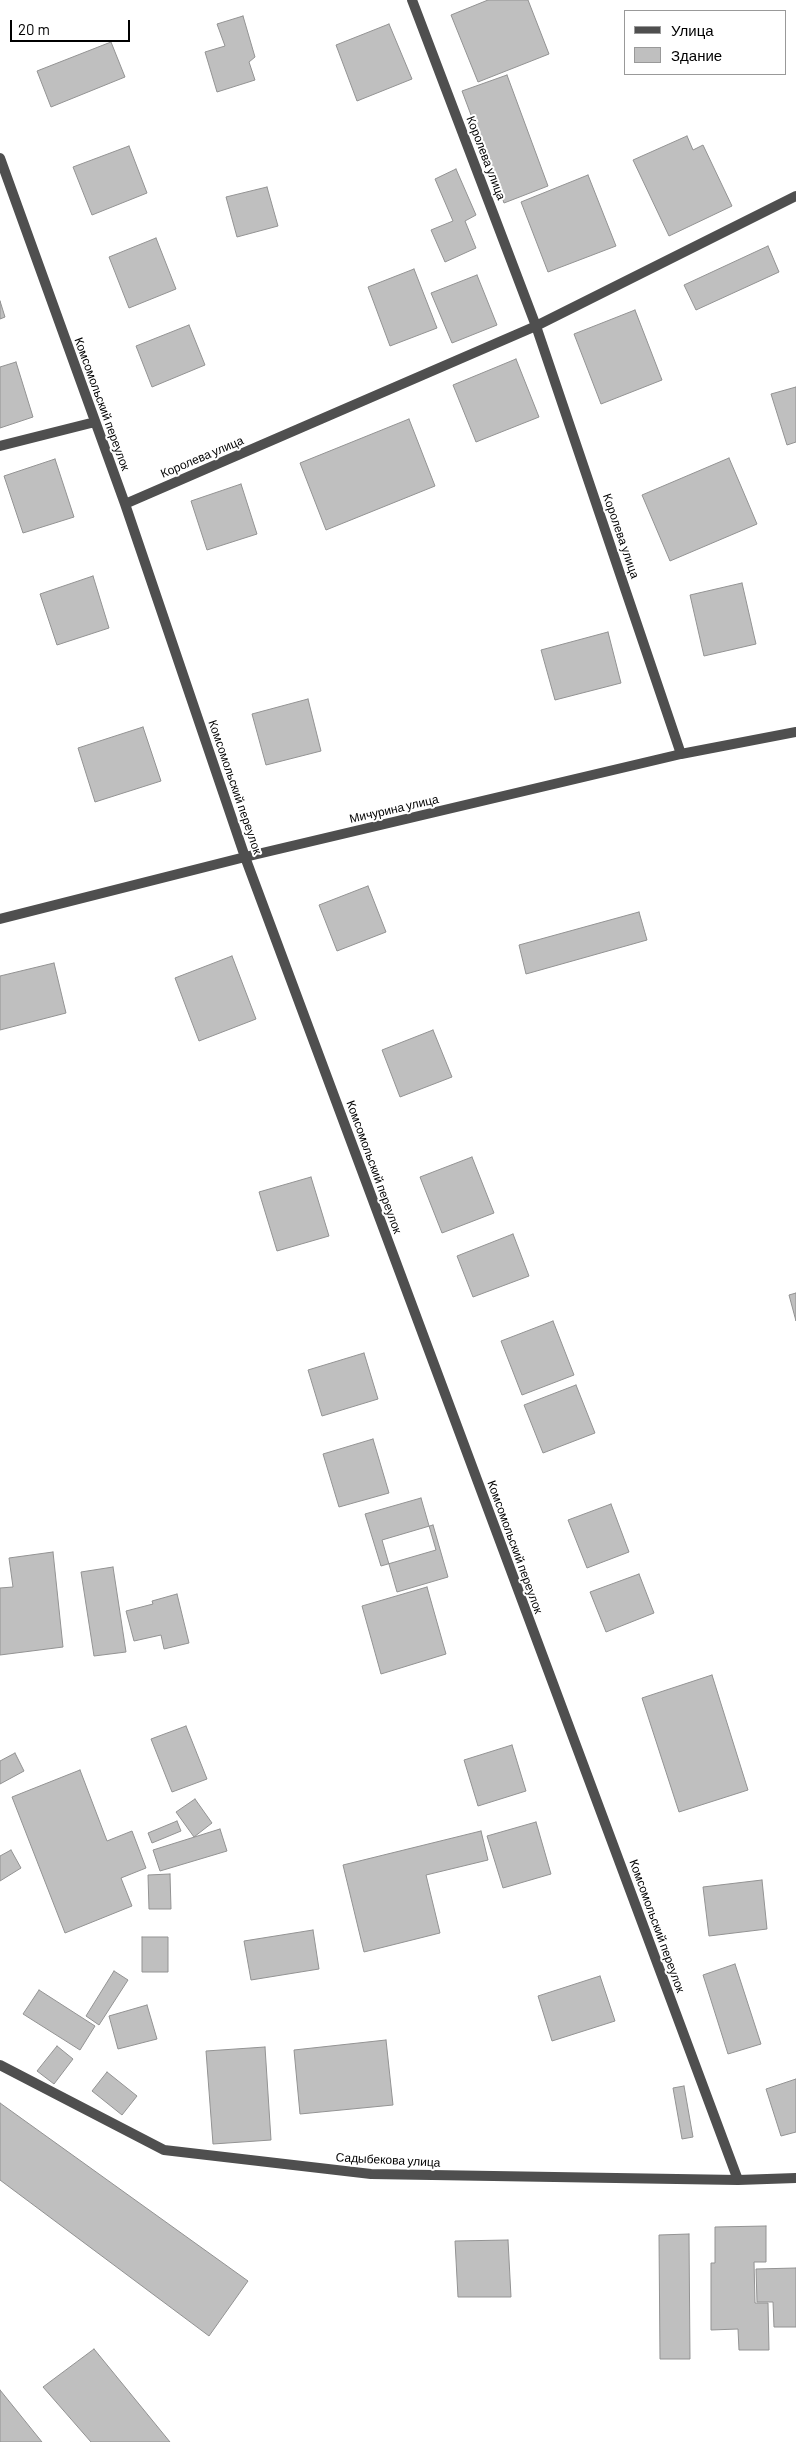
<!DOCTYPE html>
<html>
<head>
<meta charset="utf-8">
<style>
	body { margin:0 }
	#map { position:relative; width:796px; height:2442px; overflow:hidden; background:#fff; font-family:Barlow,sans-serif }
	canvas { display:block }
	.legend { position:absolute; left:624px; top:10px; width:162px; height:65px; box-sizing:border-box; background:#fff; border:1px solid #999; margin:0; padding:6px 9px; list-style:none; font-size:15px; color:#000 }
	.legend li { display:flex; align-items:center; gap:10px; height:25px }
	.legend b { width:25px; border:1px solid #999 }
	.scale { position:absolute; left:10px; top:20px; width:120px; height:22px; box-sizing:border-box; border:2px solid #000; border-top:0; padding-left:6px; font-size:15px; line-height:18px; white-space:nowrap; color:#000; -webkit-text-stroke:4px #fff; paint-order:stroke }
</style>
</head>
<body>
<div id="map">
<canvas width="796" height="2442"></canvas>
<ul class="legend">
<li><b style="height:6px;background:#4f4f4f"></b>Улица</li>
<li><b style="height:14px;background:#bfbfbf"></b>Здание</li>
</ul>
<div class="scale">20 m</div>
</div>
<script>
const g = document.querySelector('canvas').getContext('2d');
g.lineJoin = 'round';
function fill(path, color) {
  g.fillStyle = color;
  g.fill(path, 'evenodd');
}
function poly(rows) {
  const path = new Path2D();
  for (const r of rows) {
    path.moveTo(r[0], r[1]);
    for (let i = 2; i < r.length; i += 2) path.lineTo(r[i], r[i + 1]);
  }
  return path;
}
function strokePath(path, color, width, dash) {
  g.strokeStyle = color;
  g.lineWidth = width;
  g.lineCap = dash ? 'butt' : 'round';
  g.setLineDash(dash || []);
  g.stroke(path);
}
function label(font, color, halo, rows, align = 'center') {
  g.font = font + ' Barlow,sans-serif';
  g.lineWidth = 4;
  g.setLineDash([]);
  g.textBaseline = 'middle';
  g.strokeStyle = halo;
  g.fillStyle = color;
  for (const [text, x, y, turn = 0] of rows) {
    g.save();
    g.translate(x, y);
    g.rotate((+turn || 0) * Math.PI / 180);
    g.textAlign = isNaN(turn) ? turn : align;
    if (halo) g.strokeText(text, 0, 0);
    g.fillText(text, 0, 0);
    g.restore();
  }
}
const building = poly([
	[488,0,528,0,549,54,478,82,451,15,488,0],
	[243,16,255,57,249,62,255,80,217,92,205,52,225,46,217,24,243,16],
	[389,24,412,79,357,101,336,45,389,24],
	[111,42,125,77,51,107,37,71,111,42],
	[507,75,548,186,504,203,462,91,507,75],
	[687,136,693,150,703,145,732,206,669,236,633,160,687,136],
	[129,146,147,193,92,215,73,167,129,146],
	[456,169,476,215,465,221,476,248,445,262,431,230,453,221,435,179,456,169],
	[588,175,616,246,548,272,521,202,588,175],
	[267,187,278,226,237,237,226,197,267,187],
	[156,238,176,289,129,308,109,257,156,238],
	[768,246,779,272,696,310,684,285,768,246],
	[414,269,437,328,390,346,368,287,414,269],
	[477,275,497,325,452,343,431,293,477,275],
	[0,301,5,317,0,319,0,301],
	[635,310,662,380,601,404,574,334,635,310],
	[189,325,205,365,152,387,136,346,189,325],
	[516,359,539,417,476,442,453,385,516,359],
	[16,362,33,417,0,428,0,367,16,362],
	[796,387,796,442,787,445,771,394,796,387],
	[409,419,435,486,326,530,300,463,409,419],
	[729,458,757,524,670,561,642,495,729,458],
	[55,459,74,517,23,533,4,476,55,459],
	[241,484,257,534,207,550,191,501,241,484],
	[93,576,109,628,57,645,40,594,93,576],
	[742,583,756,644,704,656,690,595,742,583],
	[608,632,621,683,555,700,541,650,608,632],
	[308,699,321,751,266,765,252,714,308,699],
	[143,727,161,781,95,802,78,748,143,727],
	[368,886,386,932,337,951,319,905,368,886],
	[639,912,647,940,526,974,519,945,639,912],
	[232,956,256,1019,199,1041,175,978,232,956],
	[54,963,66,1013,0,1030,0,976,54,963],
	[433,1030,452,1077,400,1097,382,1050,433,1030],
	[472,1157,494,1213,442,1233,420,1177,472,1157],
	[311,1177,329,1236,277,1251,259,1192,311,1177],
	[513,1234,529,1276,473,1297,457,1256,513,1234],
	[796,1293,796,1321,789,1295,796,1293],
	[553,1321,574,1375,522,1395,501,1341,553,1321],
	[364,1353,378,1399,322,1416,308,1370,364,1353],
	[576,1385,595,1433,543,1453,524,1405,576,1385],
	[373,1439,389,1493,339,1507,323,1454,373,1439],
	[421,1498,436,1550,381,1566,365,1514,421,1498],
	[611,1504,629,1552,587,1568,568,1520,611,1504],
	[433,1525,448,1577,397,1592,382,1540,433,1525],
	[53,1552,63,1647,0,1655,0,1588,13,1587,9,1558,53,1552],
	[113,1567,126,1652,94,1656,81,1572,113,1567],
	[639,1574,654,1613,606,1632,590,1592,639,1574],
	[427,1587,446,1654,381,1674,362,1606,427,1587],
	[177,1594,189,1643,164,1649,161,1635,134,1641,126,1611,153,1604,152,1601,177,1594],
	[712,1675,748,1790,679,1812,642,1698,712,1675],
	[186,1726,207,1779,172,1792,151,1739,186,1726],
	[512,1745,526,1791,478,1806,464,1760,512,1745],
	[15,1753,24,1771,0,1784,0,1761,15,1753],
	[80,1770,107,1841,132,1831,146,1868,121,1878,132,1906,65,1933,12,1797,80,1770],
	[195,1799,212,1823,194,1837,176,1812,195,1799],
	[177,1821,181,1831,152,1843,148,1833,177,1821],
	[536,1822,551,1874,503,1888,487,1836,536,1822],
	[220,1829,227,1851,160,1871,153,1850,220,1829],
	[481,1831,488,1860,426,1875,440,1933,364,1952,343,1865,481,1831],
	[11,1850,21,1868,0,1881,0,1856,11,1850],
	[170,1874,171,1909,149,1909,148,1875,170,1874],
	[762,1880,767,1929,709,1936,703,1887,762,1880],
	[313,1930,319,1969,251,1980,244,1941,313,1930],
	[142,1937,168,1937,168,1972,142,1972,142,1937],
	[735,1964,761,2044,728,2054,703,1975,735,1964],
	[114,1971,128,1980,99,2025,86,2016,114,1971],
	[600,1976,615,2021,552,2041,538,1996,600,1976],
	[39,1990,95,2026,80,2050,23,2014,39,1990],
	[147,2005,157,2039,118,2049,109,2016,147,2005],
	[386,2040,393,2105,300,2114,294,2050,386,2040],
	[57,2046,73,2059,54,2084,37,2071,57,2046],
	[265,2047,271,2140,213,2144,206,2051,265,2047],
	[107,2072,137,2096,122,2115,92,2091,107,2072],
	[796,2079,796,2132,781,2136,766,2089,796,2079],
	[684,2086,693,2137,682,2139,673,2088,684,2086],
	[0,2103,248,2281,209,2336,0,2180,0,2103],
	[766,2226,766,2262,754,2262,755,2303,768,2303,769,2350,739,2350,738,2329,711,2330,711,2263,715,2263,715,2227,766,2226],
	[689,2234,690,2359,660,2359,659,2235,689,2234],
	[508,2240,511,2297,458,2297,455,2241,508,2240],
	[796,2268,796,2327,774,2327,773,2302,757,2302,756,2269,796,2268],
	[94,2349,170,2442,91,2442,43,2387,94,2349],
	[0,2390,42,2442,0,2442,0,2390]
]);
const minor = poly([
	[412,0,536,326,681,754],
	[0,158,125,504,245,857,738,2180],
	[0,446,95,422],
	[125,504,536,326,796,196],
	[0,919,245,857,681,754,796,732],
	[0,2065,164,2150,371,2174,738,2180,796,2178]
]);
const streetNames = [
	["Королева улица",486,158,69],
	["Комсомольский переулок",102,404,70],
	["Королева улица",202,457,-23],
	["Королева улица",621,536,71],
	["Комсомольский переулок",235,787,71],
	["Мичурина улица",394,809,-13],
	["Комсомольский переулок",374,1167,70],
	["Комсомольский переулок",515,1547,70],
	["Комсомольский переулок",657,1926,70],
	["Садыбекова улица",388,2160,3]
];
fill(building, '#bfbfbf');
strokePath(building, '#939393', 1);
strokePath(minor, '#4f4f4f', 10);
label('12px', '#000', '#fff', streetNames);
</script>
</body>
</html>
